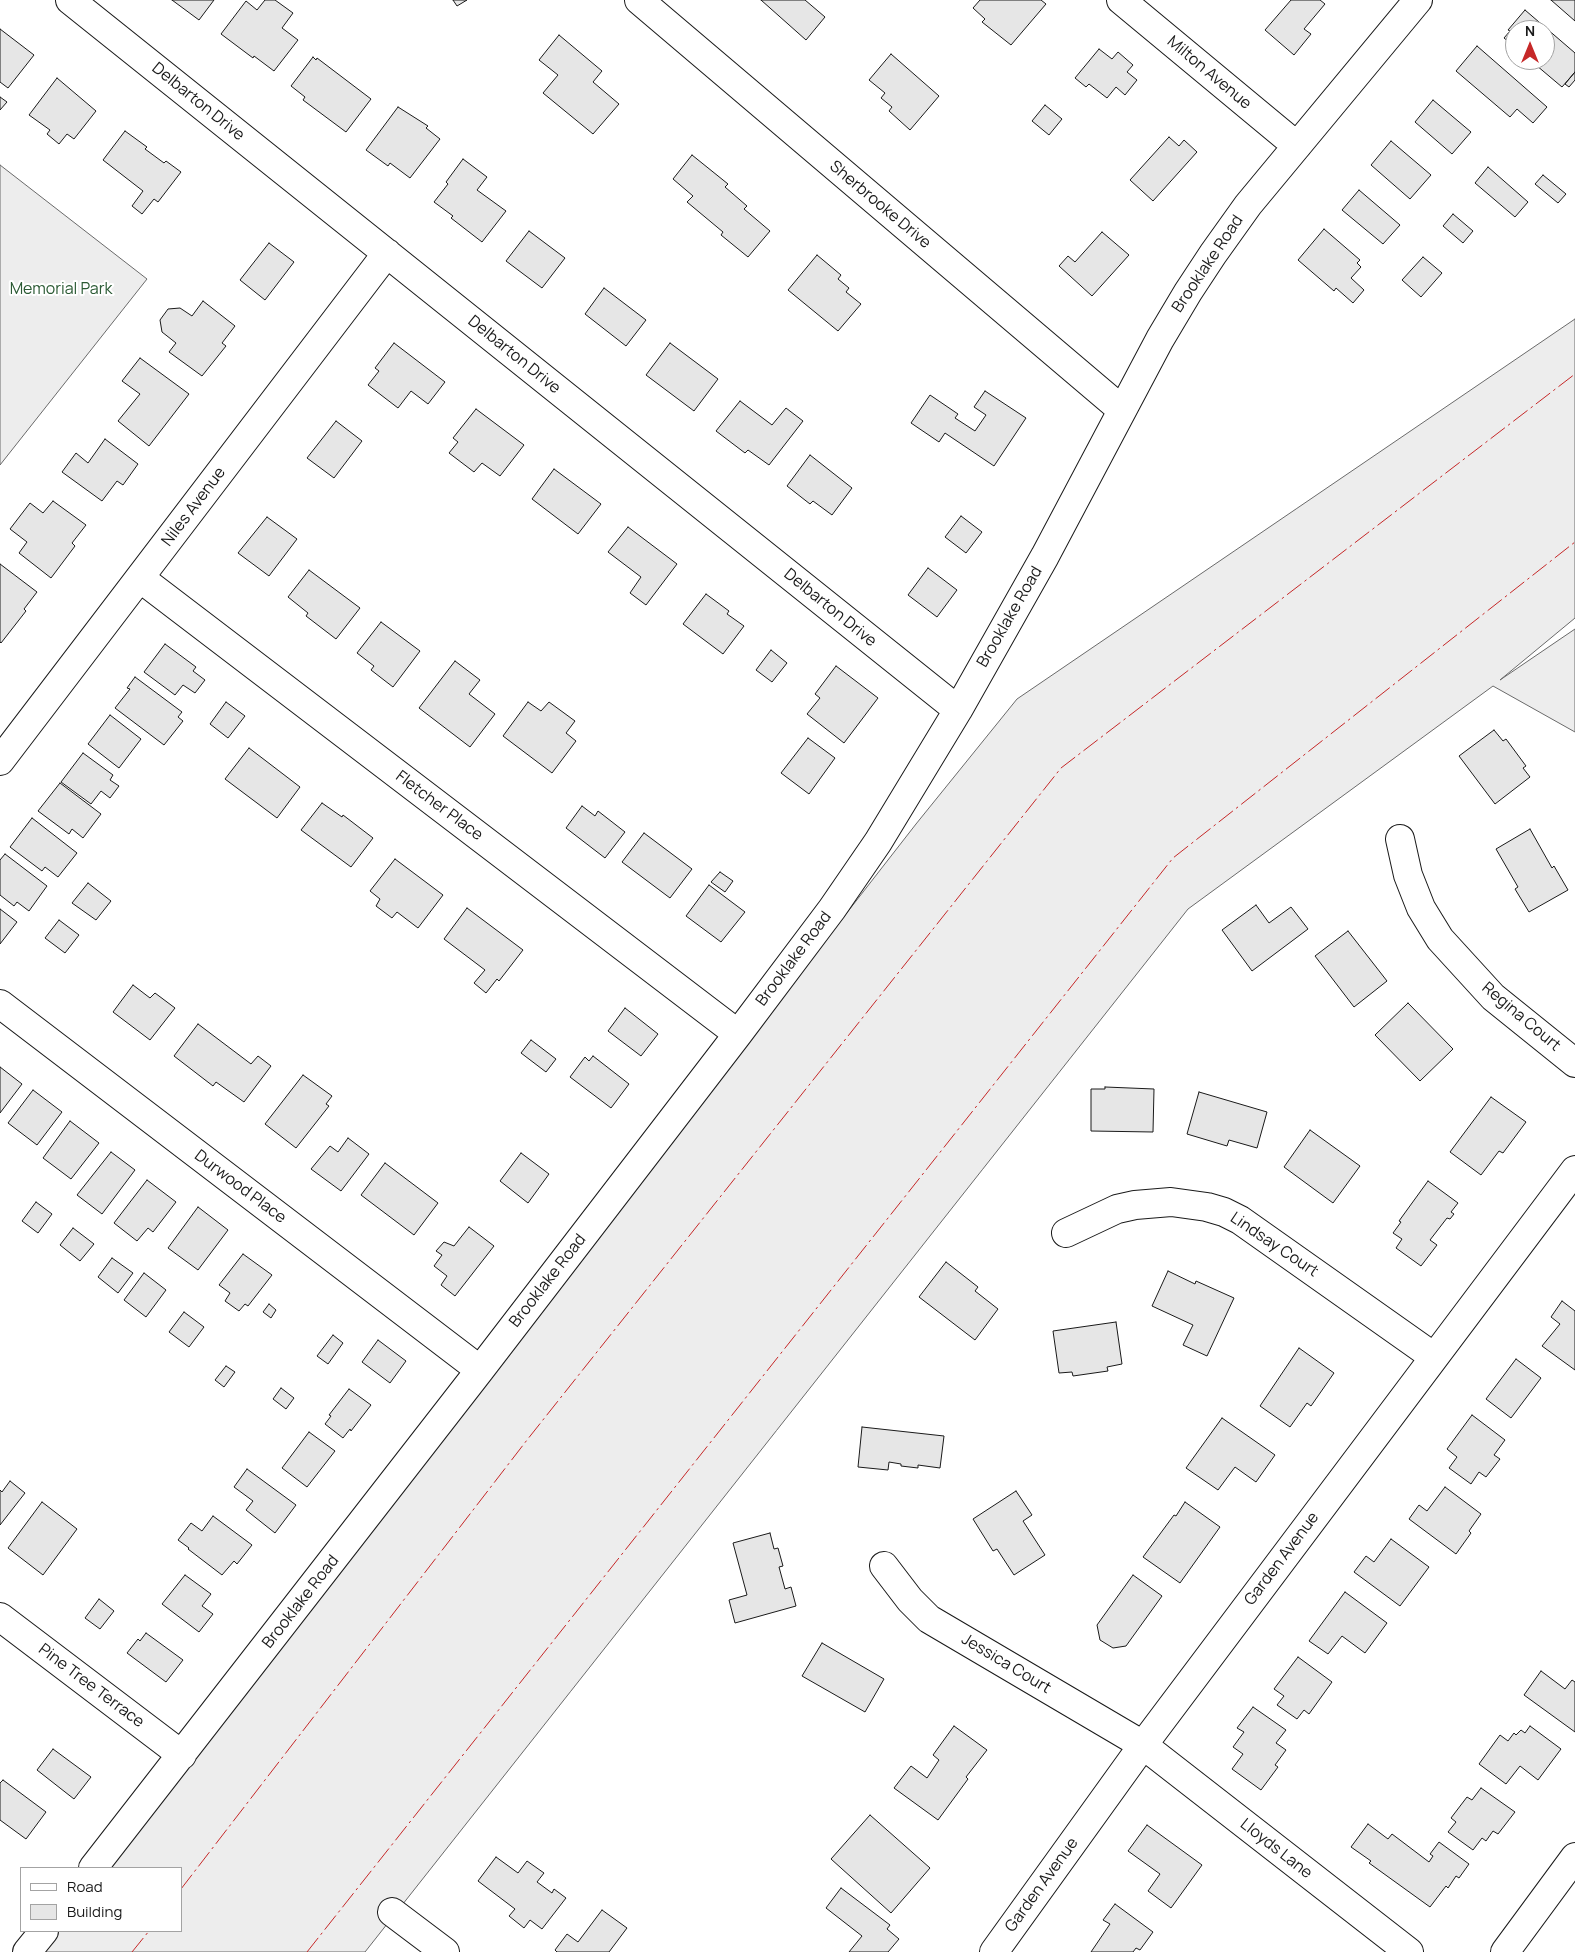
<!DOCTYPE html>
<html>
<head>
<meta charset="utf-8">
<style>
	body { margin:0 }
	#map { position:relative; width:1575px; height:1952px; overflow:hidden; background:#fff; font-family:Manrope,sans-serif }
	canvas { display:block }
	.legend { position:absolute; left:20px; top:1867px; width:162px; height:65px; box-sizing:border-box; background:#fff; border:1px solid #a3a3a3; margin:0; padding:6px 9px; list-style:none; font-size:15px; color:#1a1a1a }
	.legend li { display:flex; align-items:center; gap:10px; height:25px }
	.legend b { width:25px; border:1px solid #a3a3a3 }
	.north { position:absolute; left:1505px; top:20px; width:50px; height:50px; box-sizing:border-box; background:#fff; border:1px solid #a3a3a3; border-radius:50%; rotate:0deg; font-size:14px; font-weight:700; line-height:20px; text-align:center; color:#1a1a1a }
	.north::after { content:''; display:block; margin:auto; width:18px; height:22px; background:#c62828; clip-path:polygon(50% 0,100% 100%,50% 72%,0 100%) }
</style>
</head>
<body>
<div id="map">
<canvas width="1575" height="1952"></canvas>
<ul class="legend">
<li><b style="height:6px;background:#fff"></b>Road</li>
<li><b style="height:14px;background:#e6e6e6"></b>Building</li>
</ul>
<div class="north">N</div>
</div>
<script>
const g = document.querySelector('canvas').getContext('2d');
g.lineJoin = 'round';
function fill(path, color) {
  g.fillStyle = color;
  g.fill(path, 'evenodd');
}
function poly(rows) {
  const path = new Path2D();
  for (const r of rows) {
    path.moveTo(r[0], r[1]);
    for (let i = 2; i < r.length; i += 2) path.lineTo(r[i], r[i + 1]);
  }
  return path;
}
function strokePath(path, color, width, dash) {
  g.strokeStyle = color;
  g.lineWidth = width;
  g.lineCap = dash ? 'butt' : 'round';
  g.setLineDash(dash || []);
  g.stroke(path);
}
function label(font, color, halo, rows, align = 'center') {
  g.font = font + ' Manrope,sans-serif';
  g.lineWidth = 4;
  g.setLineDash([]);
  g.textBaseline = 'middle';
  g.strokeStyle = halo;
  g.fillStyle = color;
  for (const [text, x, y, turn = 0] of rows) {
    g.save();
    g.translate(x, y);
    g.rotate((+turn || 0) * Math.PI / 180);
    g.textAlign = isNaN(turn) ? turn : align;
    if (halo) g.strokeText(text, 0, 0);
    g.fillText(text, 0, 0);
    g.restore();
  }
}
const built = poly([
	[0,165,147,279,0,465,0,165],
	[1575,319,1575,618,1500,680,1575,629,1575,732,1493,686,1188,909,365,1952,38,1952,55,1931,181,1931,181,1868,103,1868,916,824,1017,699,1575,319]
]);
const building = poly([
	[172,0,214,0,199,20,172,0],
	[265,0,275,0,293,13,282,28,298,40,274,71,254,56,253,58,221,34,246,1,257,10,265,0],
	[453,0,467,0,457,6,453,0],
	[761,0,805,0,825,17,806,40,761,0],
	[980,0,1041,0,1046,4,1011,45,982,22,985,19,973,8,980,0],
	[1291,0,1320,0,1325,4,1304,29,1311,34,1294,55,1265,30,1291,0],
	[1551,0,1575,0,1575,21,1551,0],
	[1525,10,1575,53,1575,72,1562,87,1530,60,1545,60,1545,30,1515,30,1515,47,1504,38,1510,31,1508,30,1525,10],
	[0,29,34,55,8,88,0,82,0,29],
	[559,35,602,71,593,82,619,104,593,134,543,93,558,75,539,60,559,35],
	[1477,46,1547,107,1533,123,1517,109,1510,117,1456,71,1477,46],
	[1099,49,1112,59,1118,52,1133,65,1127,72,1137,80,1125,95,1116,87,1107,98,1089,84,1086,87,1075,78,1099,49],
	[891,54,939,96,910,130,889,111,892,107,881,98,885,93,869,80,891,54],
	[313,57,316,60,317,58,371,99,346,132,303,100,305,97,291,86,313,57],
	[1575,72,1575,80,1569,87,1565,84,1575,72],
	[57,78,96,111,74,139,67,134,59,144,47,134,50,130,29,115,57,78],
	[0,97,7,102,0,110,0,97],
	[1433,100,1471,132,1452,154,1415,122,1433,100],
	[1045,105,1062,119,1049,135,1032,121,1045,105],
	[398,107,428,126,426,128,440,139,410,178,390,163,388,166,366,150,398,107],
	[125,131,147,147,145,149,164,163,166,161,181,172,158,202,154,199,142,214,132,206,143,191,103,160,125,131],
	[1169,137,1179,146,1184,140,1197,152,1153,201,1130,180,1169,137],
	[1391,141,1431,175,1410,199,1371,165,1391,141],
	[692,155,728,184,725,187,747,206,744,209,770,231,748,257,721,235,723,232,687,202,693,196,673,179,692,155],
	[463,159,487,177,477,190,506,211,482,242,451,218,453,216,434,202,448,184,446,182,463,159],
	[1488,167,1528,202,1515,217,1475,183,1488,167],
	[1543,175,1566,194,1558,203,1535,184,1543,175],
	[1359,190,1400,225,1383,244,1342,210,1359,190],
	[1453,214,1473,231,1463,243,1443,226,1453,214],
	[1324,229,1360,260,1357,263,1361,267,1351,278,1364,290,1353,303,1336,288,1334,291,1298,260,1324,229],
	[529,231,565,258,542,288,506,261,529,231],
	[1102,232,1129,255,1092,296,1059,266,1068,256,1075,262,1102,232],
	[269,243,294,262,265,300,240,280,269,243],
	[817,255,841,275,838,279,849,288,846,292,861,304,838,331,788,290,817,255],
	[1423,257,1442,273,1421,297,1402,280,1423,257],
	[604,288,646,320,626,346,585,314,604,288],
	[203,301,235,326,222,343,226,346,202,376,169,352,176,343,162,332,160,320,168,309,180,308,192,316,203,301],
	[394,343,445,382,428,404,411,391,398,408,368,385,379,371,375,368,394,343],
	[670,343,718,379,694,411,646,375,670,343],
	[140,358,189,394,149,446,118,421,140,394,122,381,140,358],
	[985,391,1026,418,994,466,945,433,939,442,911,423,930,395,958,414,955,418,975,431,986,415,974,407,985,391],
	[740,401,772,425,786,408,803,421,769,465,748,450,745,453,716,431,740,401],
	[476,409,524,445,500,476,482,463,474,472,449,453,458,442,453,438,476,409],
	[336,421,362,441,334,478,307,458,336,421],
	[105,439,138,464,123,485,117,481,102,501,62,472,76,453,88,463,105,439],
	[810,455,852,488,832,515,813,501,810,504,787,486,810,455],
	[554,469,601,504,578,534,532,499,554,469],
	[53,501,86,525,72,543,75,546,51,578,19,553,27,542,10,529,30,503,43,513,53,501],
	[961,516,982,532,966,553,945,537,961,516],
	[267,517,297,539,269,576,238,553,267,517],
	[628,527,677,564,646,605,630,593,641,577,608,552,628,527],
	[0,564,37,592,24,609,26,611,1,643,0,642,0,564],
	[928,568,957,590,937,617,908,595,928,568],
	[309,570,360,608,336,639,306,616,308,613,288,597,309,570],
	[706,594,729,611,727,614,744,626,723,654,683,624,706,594],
	[381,622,420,651,393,687,371,670,374,666,357,653,381,622],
	[165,644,196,667,193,671,205,680,195,693,183,685,175,695,144,672,165,644],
	[771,650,787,663,772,682,756,670,771,650],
	[455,661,480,680,469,694,495,714,470,747,419,708,455,661],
	[836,666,878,698,844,743,807,714,820,698,815,694,836,666],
	[135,677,182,712,178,717,183,721,164,745,115,708,130,689,127,688,135,677],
	[226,702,245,716,228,738,210,724,226,702],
	[528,702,541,711,549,702,575,721,566,733,576,741,552,773,503,736,528,702],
	[110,715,141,739,119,768,88,744,110,715],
	[1494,730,1503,741,1506,739,1526,766,1523,768,1530,777,1495,804,1459,756,1494,730],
	[808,738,835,758,809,794,781,773,808,738],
	[249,748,300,787,277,818,225,779,249,748],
	[83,753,113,775,110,780,119,786,110,798,101,791,91,804,61,782,83,753],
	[60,783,101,814,83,838,72,829,69,834,38,811,60,783],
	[322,803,342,817,343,815,373,838,351,867,301,830,322,803],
	[582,806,595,816,598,811,625,832,605,858,566,828,582,806],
	[32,818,77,853,58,877,45,867,42,871,10,847,32,818],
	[1530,829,1552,868,1554,866,1568,890,1529,912,1515,889,1518,887,1496,849,1530,829],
	[644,833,692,869,670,898,622,862,644,833],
	[5,854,47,886,29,911,17,902,14,906,0,895,0,860,5,854],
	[395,859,443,895,418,928,397,912,392,918,376,906,380,899,370,891,395,859],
	[720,872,733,881,725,892,711,882,720,872],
	[88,883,111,901,96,920,72,903,88,883],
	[709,885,745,912,721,942,686,916,709,885],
	[1256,905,1269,923,1291,907,1308,929,1252,971,1222,930,1256,905],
	[467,908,523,950,499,981,497,979,486,993,474,983,485,970,444,939,467,908],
	[0,909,17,922,0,944,0,909],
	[59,920,79,935,65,953,45,938,59,920],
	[1348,931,1387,981,1354,1007,1315,956,1348,931],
	[133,985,150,998,155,993,175,1008,150,1040,113,1012,133,985],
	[1408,1003,1453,1049,1420,1081,1375,1035,1408,1003],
	[625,1008,658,1034,641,1056,608,1031,625,1008],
	[198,1024,251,1064,258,1056,271,1066,244,1102,216,1082,213,1086,174,1056,198,1024],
	[531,1040,556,1059,546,1072,521,1053,531,1040],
	[593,1056,629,1084,611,1108,570,1077,585,1057,589,1061,593,1056],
	[0,1067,22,1084,0,1113,0,1067],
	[303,1075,332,1096,326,1104,329,1106,296,1148,265,1124,303,1075],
	[1105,1087,1154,1089,1153,1132,1091,1131,1091,1089,1105,1089,1105,1087],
	[33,1090,62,1112,37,1145,8,1123,33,1090],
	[1199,1092,1267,1112,1257,1148,1229,1140,1227,1146,1187,1134,1199,1092],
	[1491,1097,1526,1122,1503,1153,1499,1151,1481,1175,1450,1152,1491,1097],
	[70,1121,99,1143,71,1179,43,1158,70,1121],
	[1310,1130,1360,1166,1333,1203,1284,1167,1310,1130],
	[348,1138,369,1154,341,1191,311,1169,330,1146,338,1152,348,1138],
	[111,1152,135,1170,102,1214,77,1195,111,1152],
	[521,1153,549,1174,528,1203,500,1181,521,1153],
	[385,1163,438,1203,414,1235,361,1195,385,1163],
	[147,1180,176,1202,153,1232,148,1228,137,1241,114,1223,147,1180],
	[1428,1181,1458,1203,1451,1212,1454,1214,1450,1219,1447,1218,1430,1240,1437,1245,1421,1266,1396,1248,1402,1239,1393,1233,1401,1222,1399,1221,1428,1181],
	[36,1202,52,1214,38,1233,22,1221,36,1202],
	[198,1207,228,1230,198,1270,168,1248,198,1207],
	[469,1227,494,1246,455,1296,441,1285,447,1276,434,1266,442,1255,436,1251,444,1242,454,1246,469,1227],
	[73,1228,94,1244,80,1261,60,1245,73,1228],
	[243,1254,272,1275,248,1306,245,1304,239,1311,225,1301,230,1293,219,1285,243,1254],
	[112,1258,133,1273,118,1293,98,1277,112,1258],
	[946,1262,978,1287,975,1291,998,1309,975,1340,919,1297,946,1262],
	[1168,1271,1195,1284,1196,1281,1234,1298,1207,1356,1183,1345,1193,1325,1152,1306,1168,1271],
	[144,1273,166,1290,146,1317,124,1300,144,1273],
	[1562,1301,1575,1311,1575,1370,1542,1346,1560,1324,1551,1317,1562,1301],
	[269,1304,276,1310,271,1318,263,1312,269,1304],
	[184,1312,204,1327,189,1347,169,1332,184,1312],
	[1116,1322,1122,1364,1107,1367,1108,1371,1073,1376,1072,1372,1059,1373,1053,1331,1116,1322],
	[333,1335,343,1343,328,1364,317,1356,333,1335],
	[378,1340,406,1361,390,1383,362,1362,378,1340],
	[1299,1348,1334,1373,1311,1406,1307,1403,1290,1427,1260,1406,1299,1348],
	[1516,1359,1541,1378,1511,1418,1486,1399,1516,1359],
	[226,1366,235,1372,224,1387,215,1380,226,1366],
	[281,1388,294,1398,286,1409,273,1399,281,1388],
	[349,1389,371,1405,351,1431,350,1429,343,1438,325,1424,331,1416,329,1415,349,1389],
	[1472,1415,1505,1440,1494,1455,1500,1459,1486,1477,1479,1472,1471,1484,1449,1468,1457,1457,1447,1449,1472,1415],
	[1222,1418,1275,1455,1256,1482,1235,1467,1218,1490,1186,1468,1222,1418],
	[862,1427,944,1436,940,1468,918,1465,918,1468,901,1466,901,1464,889,1462,888,1470,858,1467,862,1427],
	[309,1432,335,1451,307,1487,282,1468,309,1432],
	[247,1469,296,1505,275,1533,246,1510,253,1501,234,1487,247,1469],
	[10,1481,25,1493,0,1525,0,1490,2,1492,10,1481],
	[1445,1487,1481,1514,1469,1531,1471,1533,1456,1554,1409,1519,1419,1505,1427,1511,1445,1487],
	[1016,1491,1032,1515,1023,1521,1045,1555,1014,1575,997,1549,993,1551,973,1519,1016,1491],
	[42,1502,77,1529,43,1575,8,1548,42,1502],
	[1185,1502,1220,1527,1180,1583,1143,1557,1174,1515,1176,1516,1185,1502],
	[213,1516,252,1545,237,1564,234,1561,222,1575,188,1549,189,1548,178,1540,191,1523,202,1531,213,1516],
	[770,1533,774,1549,778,1548,783,1566,779,1567,785,1589,791,1587,796,1606,735,1623,729,1600,747,1595,733,1543,770,1533],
	[1391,1539,1429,1567,1400,1606,1354,1572,1366,1556,1374,1562,1391,1539],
	[185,1575,211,1594,202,1606,213,1614,199,1632,162,1604,185,1575],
	[1133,1575,1162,1596,1126,1646,1113,1648,1100,1640,1097,1625,1133,1575],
	[1345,1592,1387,1623,1365,1653,1342,1636,1328,1654,1309,1641,1345,1592],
	[99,1599,114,1611,100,1629,85,1618,99,1599],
	[146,1633,183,1660,166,1682,127,1653,138,1639,140,1641,146,1633],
	[822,1643,884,1679,865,1712,802,1676,822,1643],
	[1298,1657,1332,1682,1309,1714,1304,1710,1297,1719,1277,1705,1284,1696,1274,1689,1298,1657],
	[1541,1671,1565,1689,1572,1680,1575,1682,1575,1732,1524,1695,1541,1671],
	[1253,1707,1286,1730,1276,1743,1286,1750,1275,1765,1278,1767,1261,1790,1232,1769,1243,1754,1233,1747,1244,1732,1237,1728,1253,1707],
	[954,1726,987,1750,966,1777,968,1779,938,1820,894,1788,911,1766,927,1778,939,1760,933,1755,954,1726],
	[1530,1726,1561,1749,1538,1780,1520,1766,1506,1784,1479,1764,1500,1735,1508,1741,1514,1733,1516,1735,1521,1730,1525,1733,1530,1726],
	[53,1749,91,1777,74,1799,37,1770,53,1749],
	[3,1780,46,1812,26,1839,0,1820,0,1783,3,1780],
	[1481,1788,1515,1812,1498,1834,1493,1831,1486,1841,1482,1838,1473,1850,1448,1832,1456,1822,1451,1818,1467,1797,1472,1800,1481,1788],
	[870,1815,930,1868,891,1913,831,1859,870,1815],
	[1368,1824,1388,1839,1392,1834,1429,1862,1433,1856,1430,1854,1439,1842,1469,1864,1459,1878,1456,1876,1448,1888,1446,1886,1430,1907,1369,1863,1371,1861,1351,1847,1368,1824],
	[1147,1825,1202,1865,1171,1908,1148,1891,1160,1874,1128,1851,1147,1825],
	[496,1857,518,1873,527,1861,544,1873,537,1882,552,1893,554,1889,566,1898,542,1929,530,1920,524,1928,509,1916,515,1909,478,1881,496,1857],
	[841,1888,890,1925,887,1929,899,1939,888,1952,849,1952,862,1936,826,1908,841,1888],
	[1115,1904,1153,1932,1140,1950,1136,1948,1133,1952,1091,1952,1110,1924,1103,1920,1115,1904],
	[602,1910,627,1928,609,1952,557,1952,555,1950,567,1934,578,1942,602,1910]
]);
const minor = poly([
	[70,0,958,710],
	[639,0,1122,410],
	[1121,0,1297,146],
	[140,578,738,1034],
	[0,761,387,253],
	[1400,839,1408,875,1421,908,1440,939,1493,997,1575,1063],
	[0,1004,480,1370],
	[1066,1233,1117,1209,1135,1205,1171,1202,1207,1207,1224,1212,1240,1220,1434,1357],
	[884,1566,910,1600,929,1619,1143,1745,1409,1952],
	[0,1617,182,1755],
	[93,1868,480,1370,738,1034,832,909,878,842,958,710,1045,556,1160,339,1188,292,1213,254,1248,205,1418,0],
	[392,1912,445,1952],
	[27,1952,44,1931],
	[994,1952,1143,1745,1575,1170],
	[1505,1952,1575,1857]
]);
const power = poly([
	[181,1889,527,1440,1061,768,1575,374],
	[132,1952,149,1931],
	[307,1952,1173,858,1575,542]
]);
const streetNames = [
	["Milton Avenue",1209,73,40],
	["Delbarton Drive",198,102,39],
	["Sherbrooke Drive",880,205,40],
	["Brooklake Road",1208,264,-56],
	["Delbarton Drive",514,355,39],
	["Niles Avenue",194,507,-53],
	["Delbarton Drive",830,608,39],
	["Brooklake Road",1010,617,-60],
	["Fletcher Place",439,806,37],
	["Brooklake Road",794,959,-53],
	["Regina Court",1521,1017,40],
	["Durwood Place",240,1187,37],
	["Lindsay Court",1274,1245,34],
	["Brooklake Road",548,1281,-52],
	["Garden Avenue",1282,1559,-53],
	["Brooklake Road",301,1602,-52],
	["Jessica Court",1006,1664,31],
	["Pine Tree Terrace",91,1686,37],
	["Lloyds Lane",1276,1849,38],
	["Garden Avenue",1042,1885,-54]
];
const parkNames = [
	["Memorial Park",61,290]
];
fill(built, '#ededed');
strokePath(built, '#6a6a6a', 1);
fill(building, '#e6e6e6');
strokePath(building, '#1a1a1a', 1);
strokePath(minor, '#1a1a1a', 30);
strokePath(minor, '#fff', 28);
strokePath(power, '#c62828', 1, [18, 4, 2.5, 4]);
label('16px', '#1a1a1a', '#fff', streetNames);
label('16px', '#2b5a34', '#fff', parkNames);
</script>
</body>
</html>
